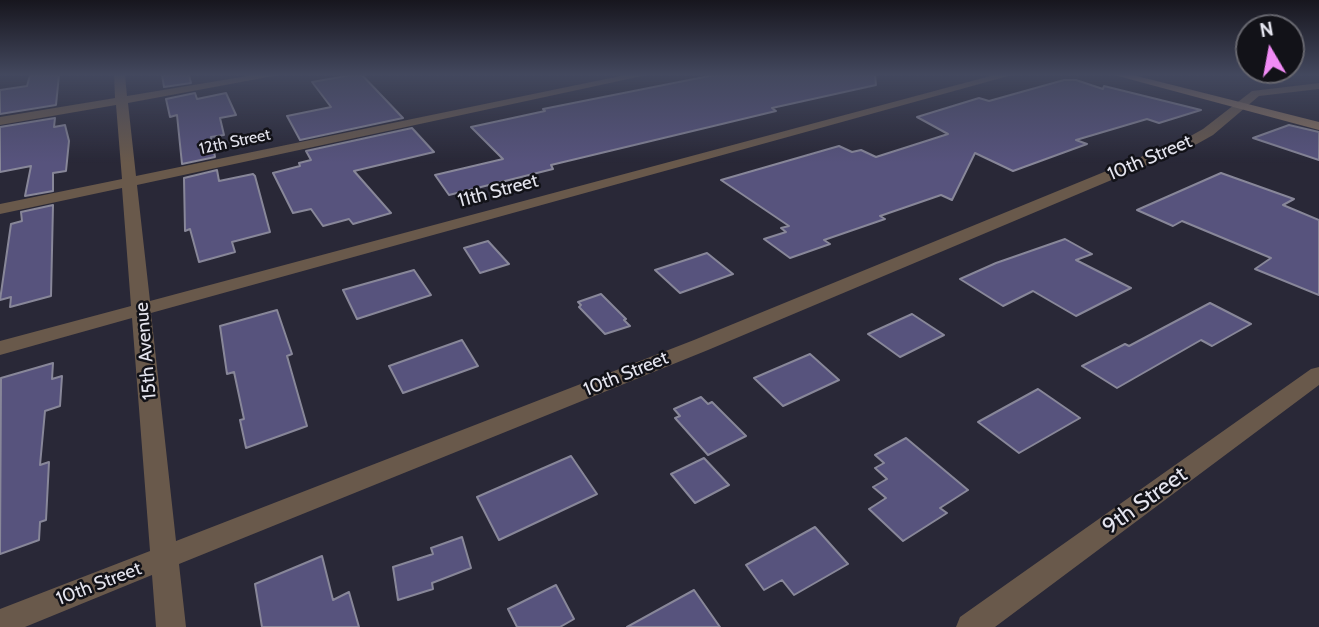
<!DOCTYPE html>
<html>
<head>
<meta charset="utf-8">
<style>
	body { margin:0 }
	#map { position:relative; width:1319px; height:627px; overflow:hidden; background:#292837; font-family:Cabin,sans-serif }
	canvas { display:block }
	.north { position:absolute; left:1235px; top:14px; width:70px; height:70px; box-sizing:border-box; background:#121218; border:2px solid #66666e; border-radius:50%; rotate:350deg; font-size:19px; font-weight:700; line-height:28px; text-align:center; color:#e4e4ee }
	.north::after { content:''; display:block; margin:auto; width:24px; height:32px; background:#f18bf5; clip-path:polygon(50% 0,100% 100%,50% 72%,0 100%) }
</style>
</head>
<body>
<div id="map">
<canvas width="1319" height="627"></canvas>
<div class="north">N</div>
</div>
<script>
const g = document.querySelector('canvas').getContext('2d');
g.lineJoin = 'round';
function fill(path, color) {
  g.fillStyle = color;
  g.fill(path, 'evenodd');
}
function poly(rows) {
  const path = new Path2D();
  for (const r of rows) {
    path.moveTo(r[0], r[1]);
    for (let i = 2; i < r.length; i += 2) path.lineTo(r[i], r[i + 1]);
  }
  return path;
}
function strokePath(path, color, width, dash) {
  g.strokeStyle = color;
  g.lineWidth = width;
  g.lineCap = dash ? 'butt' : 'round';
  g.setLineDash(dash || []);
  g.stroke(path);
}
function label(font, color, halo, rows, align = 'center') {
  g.font = font + ' Cabin,sans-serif';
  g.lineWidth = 5;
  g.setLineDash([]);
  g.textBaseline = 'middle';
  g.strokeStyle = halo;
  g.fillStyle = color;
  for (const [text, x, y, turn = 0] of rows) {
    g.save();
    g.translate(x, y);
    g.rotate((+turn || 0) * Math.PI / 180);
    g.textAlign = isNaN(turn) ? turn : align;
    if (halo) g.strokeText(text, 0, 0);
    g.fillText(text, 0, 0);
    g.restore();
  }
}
const building = poly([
	[30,75,59,75,56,105,0,114,0,90,27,86,30,75],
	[162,75,189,75,191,83,164,87,162,75],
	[351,75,362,75,403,118,300,140,287,116,331,107,312,82,351,75],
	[714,75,875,75,876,85,772,108,776,111,551,165,553,169,449,195,435,175,503,159,471,127,545,111,543,109,714,75],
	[1064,80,1076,80,1103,89,1104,86,1201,110,1159,123,1147,119,1076,140,1087,144,1013,171,975,153,952,200,941,195,880,216,885,219,824,240,830,244,790,258,764,239,786,232,781,228,789,226,721,180,839,146,852,152,861,150,876,157,948,134,917,117,979,98,989,101,1064,80],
	[195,93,197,99,226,93,236,115,220,118,224,135,211,137,215,157,182,164,177,115,170,117,166,99,195,93],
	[55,118,54,127,65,125,69,141,66,171,53,173,53,191,25,196,31,166,0,172,0,127,55,118],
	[1289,125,1319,132,1319,160,1253,138,1289,125],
	[412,128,434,152,354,171,391,213,353,224,349,219,323,226,311,209,293,213,273,173,300,166,299,163,311,160,306,151,412,128],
	[217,170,219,181,253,174,255,176,270,232,232,242,235,252,199,262,190,229,185,231,184,178,217,170],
	[1221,173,1294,199,1283,205,1319,220,1319,295,1255,269,1271,258,1182,221,1173,226,1137,210,1221,173],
	[53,205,51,296,10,307,11,297,0,300,11,224,22,221,21,212,53,205],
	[1065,239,1092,254,1076,260,1131,288,1076,316,1033,291,1003,306,960,279,996,263,1065,239],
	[488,241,509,264,480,273,464,248,488,241],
	[707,253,733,274,680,293,655,270,707,253],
	[414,270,431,295,357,319,343,290,414,270],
	[601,294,626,319,624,320,630,326,605,334,579,307,581,305,578,302,601,294],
	[1210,303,1251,324,1212,346,1201,340,1117,388,1082,366,1125,344,1129,346,1210,303],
	[277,310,292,354,287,356,307,426,246,448,240,420,244,419,234,372,227,374,220,326,277,310],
	[912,314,944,335,900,357,868,334,912,314],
	[462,340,478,366,403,393,389,366,462,340],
	[810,354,839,380,783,406,754,378,810,354],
	[53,363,52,379,62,376,60,406,45,411,40,465,49,462,46,520,40,522,39,540,0,554,1,378,53,363],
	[1038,389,1080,418,1019,453,978,422,1038,389],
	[701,397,708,404,712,402,746,436,708,455,675,418,680,416,674,409,701,397],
	[906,438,968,490,940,508,947,513,903,541,869,509,886,498,873,487,887,479,875,468,884,463,875,455,906,438],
	[571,456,597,494,499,540,477,497,571,456],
	[704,458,729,485,695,503,671,474,704,458],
	[815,527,848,564,794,595,782,580,764,590,746,565,815,527],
	[462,537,471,568,432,583,433,589,398,600,393,567,433,554,431,548,462,537],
	[322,556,333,600,349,592,359,627,262,627,255,584,322,556],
	[556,585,574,619,560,627,517,627,508,609,556,585],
	[694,590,720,627,627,627,694,590]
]);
const minor = poly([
	[114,75,125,75,127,96,253,75,279,75,128,103,136,176,625,75,647,75,137,185,150,301,994,75,1012,75,151,313,176,541,694,340,1187,138,1203,129,1252,91,1319,83,1319,89,1259,96,1213,135,1197,144,708,350,179,564,186,627,156,627,152,575,25,627,0,627,0,609,150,551,132,318,0,355,0,341,131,306,122,188,0,214,0,204,122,179,116,105,0,125,0,117,115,98,114,75],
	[1319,367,1319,385,995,627,956,627,960,617,1311,369,1319,367]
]);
const secondary = poly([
	[1114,75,1133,75,1319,122,1319,130,1114,75]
]);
const farStreetnames = [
	["12th Street",235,142,-12]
];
const streetNames = [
	["10th Street",1150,158,-23],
	["11th Street",498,191,-15],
	["15th Avenue",146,351,-95],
	["10th Street",626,374,-22],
	["10th Street",99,584,-21]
];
const nearStreetnames = [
	["9th Street",1145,501,-36]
];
fill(building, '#57537d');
strokePath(building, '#888799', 2);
fill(minor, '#69594b');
fill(secondary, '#8c735d');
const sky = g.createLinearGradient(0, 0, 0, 163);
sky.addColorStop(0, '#17161e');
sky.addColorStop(0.46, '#43485e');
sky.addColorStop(1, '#43485e00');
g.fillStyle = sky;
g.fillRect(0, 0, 1319, 163);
label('16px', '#e4e4ee', '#121218', farStreetnames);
label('19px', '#e4e4ee', '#121218', streetNames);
label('23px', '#e4e4ee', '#121218', nearStreetnames);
</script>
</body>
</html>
